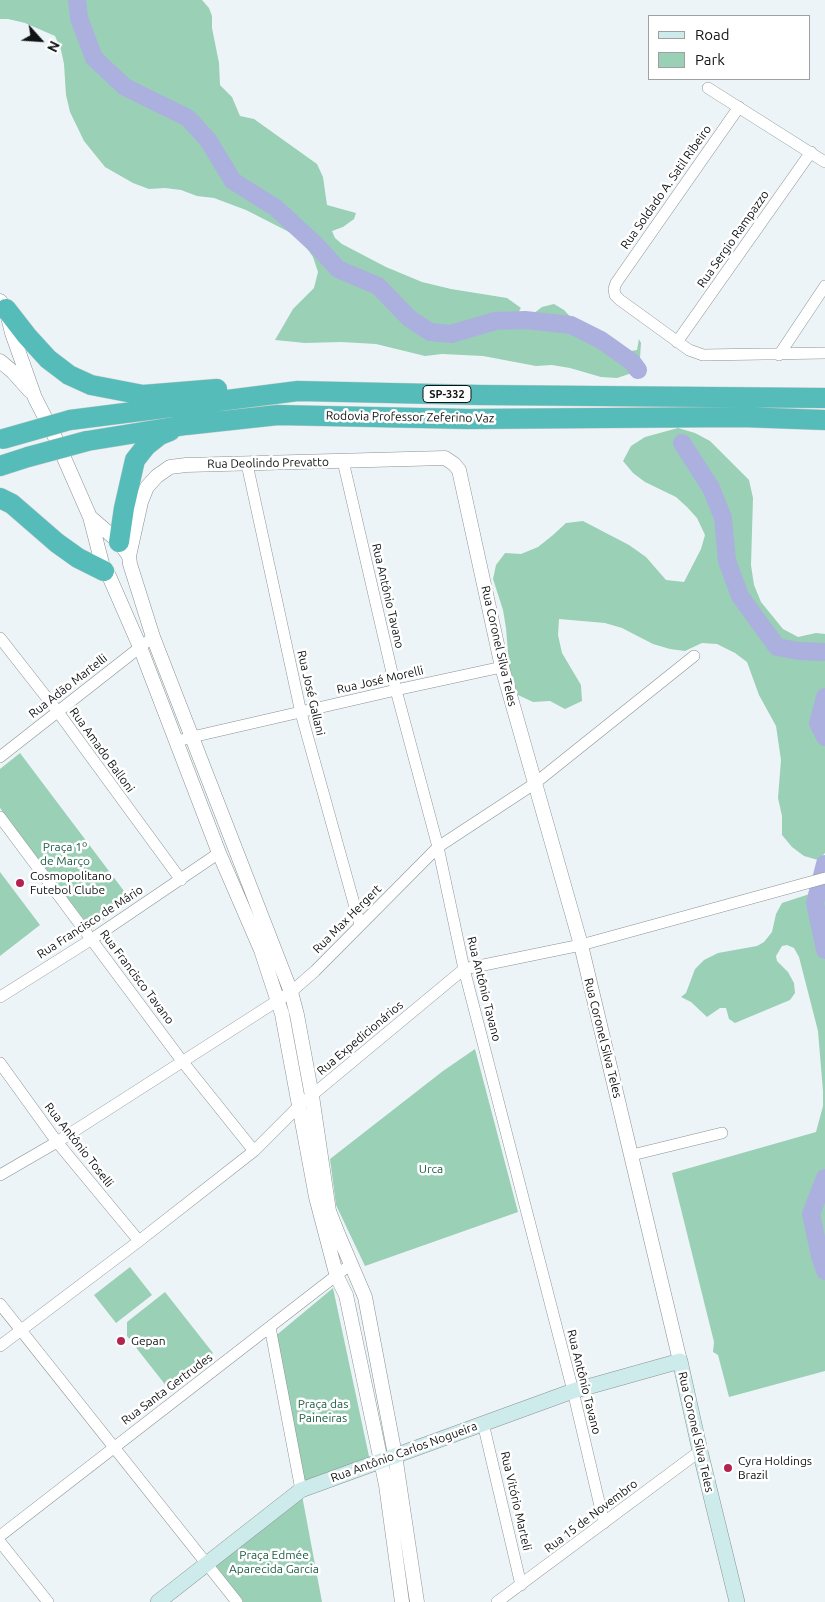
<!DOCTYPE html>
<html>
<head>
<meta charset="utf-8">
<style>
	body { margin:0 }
	#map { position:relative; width:825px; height:1602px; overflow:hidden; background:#edf4f7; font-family:Ubuntu,sans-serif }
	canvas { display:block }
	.legend { position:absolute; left:648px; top:15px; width:162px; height:65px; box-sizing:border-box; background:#fff; border:1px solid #9fa0a1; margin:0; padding:6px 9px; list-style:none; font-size:15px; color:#101213 }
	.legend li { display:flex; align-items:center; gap:10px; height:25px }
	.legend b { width:25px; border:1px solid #9fa0a1 }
	.north { position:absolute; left:15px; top:15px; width:50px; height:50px; -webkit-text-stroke:4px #fff; paint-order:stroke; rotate:116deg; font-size:14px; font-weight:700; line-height:20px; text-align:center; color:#101213 }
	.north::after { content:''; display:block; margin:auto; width:18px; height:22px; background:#101213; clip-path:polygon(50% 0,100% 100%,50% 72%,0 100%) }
</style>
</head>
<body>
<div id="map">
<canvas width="825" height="1602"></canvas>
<ul class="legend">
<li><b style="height:6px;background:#ccebea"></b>Road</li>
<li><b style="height:14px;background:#9ad0b5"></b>Park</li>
</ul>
<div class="north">N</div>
</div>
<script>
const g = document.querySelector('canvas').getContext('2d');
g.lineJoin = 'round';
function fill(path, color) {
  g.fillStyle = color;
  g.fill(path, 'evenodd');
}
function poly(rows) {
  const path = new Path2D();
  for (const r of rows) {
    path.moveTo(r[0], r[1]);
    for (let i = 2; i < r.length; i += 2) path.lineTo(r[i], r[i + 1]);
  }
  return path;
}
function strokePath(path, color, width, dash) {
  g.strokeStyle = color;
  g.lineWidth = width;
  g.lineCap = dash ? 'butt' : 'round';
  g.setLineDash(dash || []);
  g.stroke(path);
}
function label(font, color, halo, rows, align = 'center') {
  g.font = font + ' Ubuntu,sans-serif';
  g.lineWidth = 5;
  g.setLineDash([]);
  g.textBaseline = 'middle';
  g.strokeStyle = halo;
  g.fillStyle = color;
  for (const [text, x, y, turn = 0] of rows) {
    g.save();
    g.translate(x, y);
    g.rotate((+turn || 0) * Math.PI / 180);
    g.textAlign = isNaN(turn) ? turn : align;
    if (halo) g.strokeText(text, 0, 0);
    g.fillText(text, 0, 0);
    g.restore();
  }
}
const green = poly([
	[0,0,202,0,209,8,212,16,212,28,219,63,220,85,232,97,240,116,254,119,317,164,323,177,327,205,356,213,354,219,343,227,332,231,335,238,342,244,386,267,422,282,451,289,507,298,521,308,514,319,515,324,524,321,542,307,554,304,564,310,582,329,631,351,637,350,639,339,641,343,640,358,632,373,617,378,601,377,570,368,552,365,536,366,483,356,442,354,425,356,376,344,341,342,305,343,275,340,293,309,314,288,318,272,313,257,304,244,291,233,246,210,214,198,197,196,181,190,165,188,149,189,133,183,105,167,84,141,70,112,66,95,64,64,61,50,55,36,25,23,8,19,0,19],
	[678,428,695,433,710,441,749,480,753,498,751,565,754,585,761,602,783,629,798,637,816,633,825,634,825,853,818,860,804,856,792,847,782,835,782,816,778,798,781,760,776,726,759,695,747,662,735,653,717,644,702,643,685,651,670,649,653,644,622,628,605,623,559,619,558,635,562,653,581,685,582,701,565,709,550,701,533,702,518,695,510,678,506,628,503,610,493,579,496,565,505,553,521,554,538,547,553,535,566,523,583,521,629,545,646,557,666,580,684,582,701,549,705,535,697,518,687,507,676,497,645,482,633,473,623,461,631,446,645,437],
	[20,753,130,899,91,929,0,808,0,769],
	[0,872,40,925,0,956],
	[825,889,825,1371,729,1397,718,1355,713,1352,714,1342,672,1173,816,1132,823,1106,823,1091,818,1031,799,957,794,948,787,945,782,946,776,956,777,961,788,972,794,983,795,993,790,1000,735,1023,729,1019,726,1008,720,1008,707,1017,691,1002,681,997,686,993,695,969,704,960,718,953,757,946,764,942,772,932,776,914,782,903],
	[475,1049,518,1212,365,1266,336,1205,330,1159,443,1071],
	[130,1267,152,1295,116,1323,94,1295],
	[333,1288,370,1461,303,1486,273,1338],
	[165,1292,213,1353,167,1387,127,1336,127,1322],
	[301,1490,322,1602,238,1602,207,1563]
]);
const river = poly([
	[77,0,79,18,94,58,125,87,188,118,208,140,233,181,276,208,316,245,338,269,378,286,409,318,430,332,451,334,495,321,525,320,571,325,601,340,632,362,638,370],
	[682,443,711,488,723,518,727,561,740,596,777,647,799,651,825,652],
	[825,697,818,723,825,737],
	[825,864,815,903,825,950],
	[825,1178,811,1214,820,1256,825,1271]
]);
const minor = poly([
	[708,88,825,162],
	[739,107,616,283,614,289,615,295,620,300,689,350,703,355,825,353],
	[677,342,811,152],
	[779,355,825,286],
	[343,461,396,690,438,847,464,969,573,1391,604,1523],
	[247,464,301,713,360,925],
	[0,638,58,712,181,880],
	[178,741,192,737,396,690,502,667],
	[0,757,153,637],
	[0,817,182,1061,254,1151],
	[0,997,92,939,219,853],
	[0,1063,57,1142,139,1241],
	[632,1155,722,1133],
	[0,1175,57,1142,291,992,315,971,438,847,534,784,694,656],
	[0,1304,237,1602],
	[270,1327,301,1490],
	[0,1346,139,1241,254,1151,299,1106,464,969,581,945,825,878],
	[483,1423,521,1585],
	[0,1536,351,1264],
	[0,1542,48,1602],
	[497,1602,700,1451]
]);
const tertiary = poly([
	[0,301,6,309,12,333,35,398,54,435,90,517,104,571,109,576,140,647,219,853,261,950,282,1014,316,1197,337,1277,346,1295,386,1485,402,1602],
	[0,361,13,372,30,391],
	[90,517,119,542,129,556,130,564,153,637,291,992,297,1015,312,1096,329,1211,338,1234,365,1297,395,1455,417,1602],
	[129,556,141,502,147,487,157,476,170,467,186,465,445,458,454,464,459,470,502,667,581,945,680,1361]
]);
const secondary = poly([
	[158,1602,301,1490,573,1391,680,1361,700,1451,737,1602]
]);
const motorway = poly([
	[6,309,27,336,48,359,69,375,91,385,143,395,217,389],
	[70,420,298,391,480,395,825,398],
	[87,441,186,425,278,415,468,419,741,417,825,420],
	[0,466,28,457],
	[0,498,12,504,57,543,78,558,104,571],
	[119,542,124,508,135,460,146,446,160,435,170,431]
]);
const motorwayBridge = poly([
	[3,439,70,420],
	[28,457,87,441]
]);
const markers = [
	[20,883,5,"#b4234f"],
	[121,1341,5,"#b4234f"],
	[728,1468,5,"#b4234f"]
];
const shields = [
	[447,394,48]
];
const shieldNames = [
	["SP-332",447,394]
];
const streetNames = [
	["Rua Soldado A. Satil Ribeiro",666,187,-55],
	["Rua Sergio Rampazzo",733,239,-55],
	["Rodovia Professor Zeferino Vaz",410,417,1],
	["Rua Deolindo Prevatto",268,463,-1],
	["Rua Antônio Tavano",388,596,77],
	["Rua Coronel Silva Teles",499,646,77],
	["Rua José Morelli",380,680,-13],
	["Rua Adão Martelli",68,686,-38],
	["Rua José Gallani",311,693,77],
	["Rua Amado Balloni",102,750,54],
	["Rua Max Hergert",347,919,-45],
	["Rua Francisco de Mário",90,922,-33],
	["Rua Francisco Tavano",137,977,53],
	["Rua Antônio Tavano",484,989,76],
	["Rua Expedicionários",360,1038,-40],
	["Rua Coronel Silva Teles",603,1038,76],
	["Rua Antônio Toselli",79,1145,52],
	["Rua Antônio Tavano",584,1382,76],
	["Rua Santa Gertrudes",167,1389,-37],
	["Rua Coronel Silva Teles",696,1432,77],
	["Rua Antônio Carlos Nogueira",404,1452,-20],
	["Rua Vitório Marteli",516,1501,77],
	["Rua 15 de Novembro",591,1516,-37]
];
const parkNames = [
	["Praça 1º",65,847],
	["de Março",65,861],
	["Urca",431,1169],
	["Praça das",323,1404],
	["Paineiras",323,1418],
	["Praça Edmée",274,1555],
	["Aparecida Garcia",274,1569]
];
const poiNames = [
	["Cosmopolitano",30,876],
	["Futebol Clube",30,890],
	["Gepan",131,1341],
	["Cyra Holdings",738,1461],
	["Brazil",738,1475]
];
fill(green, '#9ad0b5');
strokePath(river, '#acb0df', 18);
strokePath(minor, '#8b9294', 12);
strokePath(tertiary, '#8b9294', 15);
strokePath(secondary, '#8b9294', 16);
strokePath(motorway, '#cfd0d0', 21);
strokePath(minor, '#fff', 11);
strokePath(tertiary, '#fff', 14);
strokePath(secondary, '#ccebea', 15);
strokePath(motorway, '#55bcb9', 20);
strokePath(motorwayBridge, '#cfd0d0', 21, []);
strokePath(motorwayBridge, '#55bcb9', 20);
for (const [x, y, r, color] of markers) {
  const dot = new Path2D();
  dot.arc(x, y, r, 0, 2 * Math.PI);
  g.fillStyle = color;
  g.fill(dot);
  strokePath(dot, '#fff', 2);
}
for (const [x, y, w] of shields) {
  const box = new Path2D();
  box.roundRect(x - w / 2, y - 8.5, w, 17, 4);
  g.fillStyle = '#fff';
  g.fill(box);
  strokePath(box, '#101213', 1);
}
label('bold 11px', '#101213', null, shieldNames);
label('12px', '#101213', '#fff', streetNames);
label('12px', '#1c5d44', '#fff', parkNames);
label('12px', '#101213', '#fff', poiNames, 'left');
</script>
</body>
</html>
